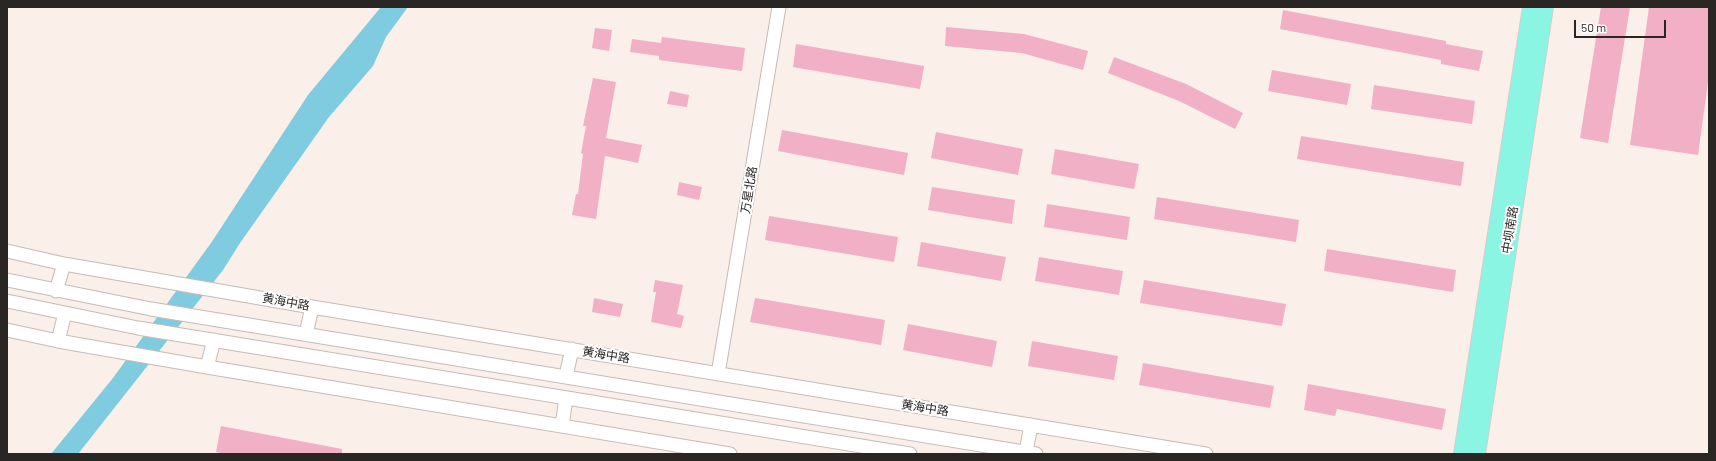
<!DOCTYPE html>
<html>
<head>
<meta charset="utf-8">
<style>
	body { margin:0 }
	#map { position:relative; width:1716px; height:461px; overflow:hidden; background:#fbefea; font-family:Barlow,sans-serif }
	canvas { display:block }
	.frame { position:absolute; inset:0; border:8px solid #2a2624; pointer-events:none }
	.scale { position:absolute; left:1574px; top:20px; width:92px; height:18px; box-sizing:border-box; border:2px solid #2a2624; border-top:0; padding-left:5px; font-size:12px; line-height:14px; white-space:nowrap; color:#2a2624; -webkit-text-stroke:3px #fff; paint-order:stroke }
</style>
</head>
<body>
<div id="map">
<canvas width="1716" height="461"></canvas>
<div class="frame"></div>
<div class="scale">50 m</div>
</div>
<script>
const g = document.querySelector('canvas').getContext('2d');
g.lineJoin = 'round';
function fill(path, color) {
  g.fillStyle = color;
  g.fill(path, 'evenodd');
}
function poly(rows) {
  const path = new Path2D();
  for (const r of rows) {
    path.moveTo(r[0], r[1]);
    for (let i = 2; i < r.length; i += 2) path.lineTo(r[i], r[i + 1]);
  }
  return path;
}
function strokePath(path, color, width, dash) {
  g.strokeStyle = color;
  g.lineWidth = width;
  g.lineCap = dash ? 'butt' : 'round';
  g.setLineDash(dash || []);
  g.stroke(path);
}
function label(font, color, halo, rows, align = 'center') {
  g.font = font + ' Barlow,"Noto Sans SC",sans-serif';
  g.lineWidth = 4;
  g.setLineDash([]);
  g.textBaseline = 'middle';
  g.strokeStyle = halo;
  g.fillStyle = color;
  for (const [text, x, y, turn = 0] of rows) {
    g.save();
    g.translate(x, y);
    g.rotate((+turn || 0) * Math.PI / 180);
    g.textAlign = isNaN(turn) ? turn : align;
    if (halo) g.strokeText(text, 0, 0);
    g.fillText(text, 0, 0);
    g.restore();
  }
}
const water = poly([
	[381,7,408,7,386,37,373,66,329,117,240,243,223,270,78,454,51,454,113,378,211,243,308,95]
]);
const building = poly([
	[1601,7,1630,7,1608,143,1580,138],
	[1649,7,1709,7,1709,75,1698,155,1630,145],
	[1283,10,1446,41,1446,44,1483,51,1479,71,1441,64,1441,60,1280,29],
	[946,27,1024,34,1088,51,1083,70,1022,53,945,46],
	[595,28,612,30,609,51,592,48],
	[662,37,745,48,742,71,659,60,659,56,630,52,632,39,661,43],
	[796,44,924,66,920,89,793,67],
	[1114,57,1186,84,1243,113,1235,129,1179,101,1108,73],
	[1272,70,1351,84,1347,105,1268,91],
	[593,78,616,82,606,138,642,145,638,163,605,156,596,219,572,215,576,194,578,194,583,154,581,153,586,126,583,126],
	[1374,85,1475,101,1472,124,1371,109],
	[670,91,689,95,687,107,667,104],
	[782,130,908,153,904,175,778,151],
	[936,132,1023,149,1018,175,931,158],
	[1301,136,1464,162,1461,186,1297,159],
	[1055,149,1139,164,1134,189,1051,174],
	[679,182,702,187,699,200,677,195],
	[932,187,1015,200,1012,224,928,210],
	[1157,197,1299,220,1296,242,1154,219],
	[1047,204,1130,217,1127,240,1044,227],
	[769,216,898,237,894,262,765,240],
	[921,242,1006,257,1001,281,917,266],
	[1327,249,1456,270,1453,292,1324,271],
	[1039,257,1123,271,1119,295,1035,281],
	[655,280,683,285,677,314,684,316,681,328,651,322,656,292,653,292],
	[1144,280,1286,304,1282,326,1140,303],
	[594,298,623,304,620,317,592,312],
	[755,298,885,320,881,345,750,322],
	[908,324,997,341,992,367,903,350],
	[1032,341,1118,356,1114,380,1028,366],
	[1143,363,1274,386,1270,408,1139,385],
	[1308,384,1446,409,1442,430,1337,409,1335,416,1304,410],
	[221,426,342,449,342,454,225,454,216,452]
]);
const minor = poly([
	[7,251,64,264,312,307,1206,454],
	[7,280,151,309,1036,454],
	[56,291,64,264],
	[7,301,138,328,910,454],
	[7,330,58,341,207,367,730,454],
	[306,334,312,307],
	[58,341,65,313],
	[207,367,214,340],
	[718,374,779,7],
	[566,376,572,349],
	[562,426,566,398],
	[1026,452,1031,425]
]);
const major = poly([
	[1462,454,1531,7],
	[1477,454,1545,7]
]);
const streetNames = [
	["万星北路",749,190,-81],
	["中坝南路",1510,230,-81],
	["黄海中路",286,302,10],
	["黄海中路",606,355,9],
	["黄海中路",925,408,9]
];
fill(water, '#7fcbdf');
fill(building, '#f1b0c5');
strokePath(minor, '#c6bbb6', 15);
strokePath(major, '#d0cfcf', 18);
strokePath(minor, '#fff', 13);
strokePath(major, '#8bf5e3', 16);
label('12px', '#2a2624', '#fff', streetNames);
</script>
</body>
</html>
